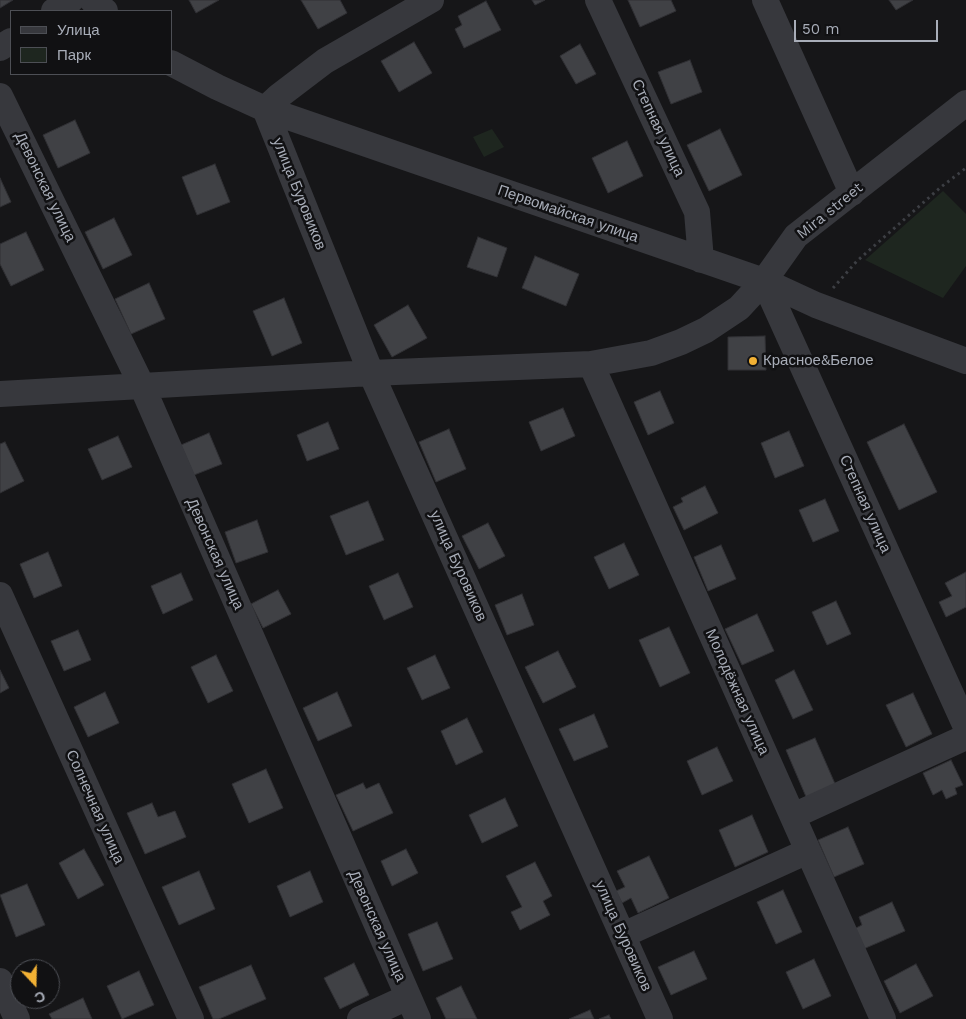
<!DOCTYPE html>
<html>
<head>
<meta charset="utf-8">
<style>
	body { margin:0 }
	#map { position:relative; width:966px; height:1019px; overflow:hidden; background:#161618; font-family:"Work Sans",sans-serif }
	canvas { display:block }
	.legend { position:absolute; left:10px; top:10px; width:162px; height:65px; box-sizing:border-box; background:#111113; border:1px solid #4d4f55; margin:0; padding:6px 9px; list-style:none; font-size:15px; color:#a8adb8 }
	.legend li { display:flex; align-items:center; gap:10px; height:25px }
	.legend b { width:25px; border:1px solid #4d4f55 }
	.north { position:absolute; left:10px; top:959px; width:50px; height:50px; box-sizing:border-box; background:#111113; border:1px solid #4d4f55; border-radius:50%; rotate:159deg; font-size:14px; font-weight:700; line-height:20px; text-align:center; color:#a8adb8 }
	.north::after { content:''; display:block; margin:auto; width:18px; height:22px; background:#f2b134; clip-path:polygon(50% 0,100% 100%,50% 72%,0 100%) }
	.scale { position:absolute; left:794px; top:20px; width:144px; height:22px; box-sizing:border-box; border:2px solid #a8adb8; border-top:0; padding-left:6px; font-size:15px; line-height:18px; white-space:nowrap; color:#a8adb8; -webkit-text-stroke:4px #111113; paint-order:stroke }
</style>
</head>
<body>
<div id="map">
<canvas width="966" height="1019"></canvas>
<ul class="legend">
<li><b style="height:6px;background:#37383d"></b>Улица</li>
<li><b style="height:14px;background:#1e261f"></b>Парк</li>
</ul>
<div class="north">С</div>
<div class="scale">50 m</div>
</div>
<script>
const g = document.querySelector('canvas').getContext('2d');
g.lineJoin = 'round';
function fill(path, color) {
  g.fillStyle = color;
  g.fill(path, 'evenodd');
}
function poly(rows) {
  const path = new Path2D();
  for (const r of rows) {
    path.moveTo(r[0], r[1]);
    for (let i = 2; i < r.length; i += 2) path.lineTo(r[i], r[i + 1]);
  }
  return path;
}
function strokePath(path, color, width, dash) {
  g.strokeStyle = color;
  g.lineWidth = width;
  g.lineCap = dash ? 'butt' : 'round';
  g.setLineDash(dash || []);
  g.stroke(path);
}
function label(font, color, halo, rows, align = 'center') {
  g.font = font + ' "Work Sans",sans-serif';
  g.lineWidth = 5;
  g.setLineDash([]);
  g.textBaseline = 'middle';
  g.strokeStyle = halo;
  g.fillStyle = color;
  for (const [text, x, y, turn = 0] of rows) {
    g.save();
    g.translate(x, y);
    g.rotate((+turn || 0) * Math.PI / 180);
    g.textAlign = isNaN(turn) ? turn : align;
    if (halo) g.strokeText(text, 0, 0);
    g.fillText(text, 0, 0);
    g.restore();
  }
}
const green = poly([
	[492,129,504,147,484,157,473,137],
	[943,191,966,214,966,266,943,298,865,260]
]);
const building = poly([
	[0,0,13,0,0,8,0,0],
	[189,0,219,0,196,13,189,0],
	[301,0,340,0,347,13,318,29,301,0],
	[532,0,545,0,535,5,532,0],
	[628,0,671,0,676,11,640,27,628,0],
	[889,0,913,0,896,10,889,0],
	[486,1,501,30,464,48,455,29,462,25,458,16,486,1],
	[414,42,432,73,399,92,381,61,414,42],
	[580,44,596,74,576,84,560,56,580,44],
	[690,60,702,92,671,104,658,72,690,60],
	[75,120,90,153,58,168,43,135,75,120],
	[720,129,742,175,709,191,687,145,720,129],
	[627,141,643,176,608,193,592,158,627,141],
	[215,164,230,202,197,215,182,177,215,164],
	[0,178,11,202,0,207,0,178],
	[114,218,132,255,103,269,85,232,114,218],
	[26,232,44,270,11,286,0,264,0,244,26,232],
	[478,237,507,248,497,277,467,267,478,237],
	[535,256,579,274,566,306,522,288,535,256],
	[149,283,165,319,131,334,115,299,149,283],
	[284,298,302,343,272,356,253,311,284,298],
	[408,305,427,338,392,357,374,325,408,305],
	[765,336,766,370,728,370,728,337,765,336],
	[660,391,674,423,648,435,634,402,660,391],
	[563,408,575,436,541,451,529,422,563,408],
	[328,422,339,449,307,461,297,435,328,422],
	[904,424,937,492,899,510,867,442,904,424],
	[449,429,466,469,436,482,419,442,449,429],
	[789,431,804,466,775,478,761,443,789,431],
	[209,433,222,464,194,475,181,445,209,433],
	[118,436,132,467,102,480,88,449,118,436],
	[5,442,24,481,0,493,0,444,5,442],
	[705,486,718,513,684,530,673,507,683,502,681,498,705,486],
	[825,499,839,531,813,542,799,510,825,499],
	[368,501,384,540,346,555,330,516,368,501],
	[257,520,268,552,236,563,225,532,257,520],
	[488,523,505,556,479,569,462,536,488,523],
	[624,543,639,575,609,589,594,557,624,543],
	[721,545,736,579,708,591,694,557,721,545],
	[48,552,62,586,34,598,20,564,48,552],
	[966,572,966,607,946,617,939,602,952,596,945,583,966,572],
	[181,573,193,600,163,614,151,586,181,573],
	[398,573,413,607,384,620,369,586,398,573],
	[278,590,291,614,263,628,251,604,278,590],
	[522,594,534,625,507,635,495,605,522,594],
	[836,601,851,634,827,645,812,612,836,601],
	[757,614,774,651,742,665,725,629,757,614],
	[669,627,690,673,660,687,639,640,669,627],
	[78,630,91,660,64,671,51,641,78,630],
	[558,651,576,687,543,703,525,667,558,651],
	[216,655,233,691,208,703,191,667,216,655],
	[435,655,450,688,422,700,407,668,435,655],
	[0,670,9,688,0,693,0,670],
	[794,670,813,710,793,719,775,680,794,670],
	[105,692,119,723,88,737,74,707,105,692],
	[337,692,352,726,318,741,303,708,337,692],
	[913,693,932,734,906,747,886,705,913,693],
	[594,714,608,747,574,761,559,729,594,714],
	[467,718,483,752,456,765,441,731,467,718],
	[815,738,836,786,807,799,786,750,815,738],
	[717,747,733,781,702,795,687,761,717,747],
	[951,760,963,785,955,788,957,794,946,799,942,790,933,795,923,773,951,760],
	[266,769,283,808,249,823,232,784,266,769],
	[363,783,366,789,379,783,393,813,353,831,336,795,363,783],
	[505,798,518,826,482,843,469,815,505,798],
	[152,803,158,817,175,811,186,837,145,854,127,813,152,803],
	[752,815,768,852,735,867,719,830,752,815],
	[848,827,864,864,834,877,818,840,848,827],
	[84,849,104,885,78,899,59,863,84,849],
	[406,849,418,873,392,886,381,861,406,849],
	[649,856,669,898,638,913,631,898,622,903,616,891,625,887,617,871,649,856],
	[535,862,552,896,543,901,550,915,520,930,511,912,522,907,506,876,535,862],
	[199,871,215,909,179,925,162,887,199,871],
	[310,871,323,902,290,917,277,886,310,871],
	[27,884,45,925,16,937,0,895,27,884],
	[783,890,802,932,776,944,757,902,783,890],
	[892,902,905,931,861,950,852,930,862,925,859,917,892,902],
	[437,922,453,959,423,971,408,934,437,922],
	[694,951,707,979,671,995,658,967,694,951],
	[814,959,831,996,803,1009,786,972,814,959],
	[354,963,369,995,340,1009,324,978,354,963],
	[916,964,933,996,900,1013,884,981,916,964],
	[251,965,266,999,219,1019,213,1019,199,987,251,965],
	[139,971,154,1005,122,1019,107,986,139,971],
	[461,986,477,1019,446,1019,436,998,461,986],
	[83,998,92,1019,52,1019,49,1014,83,998],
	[590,1010,594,1019,569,1019,590,1010],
	[609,1015,611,1019,599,1019,609,1015]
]);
const path = poly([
	[833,288,857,261,941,187,966,168]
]);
const minor = poly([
	[92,0,105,11],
	[431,0,325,61,279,96,265,109,371,373,660,1019],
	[598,0,697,212,701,260],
	[765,0,852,193],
	[54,11,71,0],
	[0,48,11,41],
	[171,63,217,87,265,109,764,281,816,305,966,361],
	[0,96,142,386,418,1019],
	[764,281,966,727],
	[591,364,883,1019],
	[0,394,371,373,591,364,651,353,681,342,706,330,739,308,764,281,796,236,966,103],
	[0,595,191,1019],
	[793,816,966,737],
	[623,935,808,851],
	[0,981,17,1019],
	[360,1019,408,997]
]);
const markers = [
	[753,361,5,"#f2b134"]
];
const streetNames = [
	["Степная улица",658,128,65],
	["Девонская улица",45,187,64],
	["улица Буровиков",299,194,68],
	["Mira street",830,211,-39],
	["Первомайская улица",568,214,19],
	["Степная улица",865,504,66],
	["Девонская улица",215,554,66],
	["улица Буровиков",458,566,66],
	["Молодёжная улица",737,692,66],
	["Солнечная улица",95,807,66],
	["Девонская улица",377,926,66],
	["улица Буровиков",623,936,66]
];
const poiNames = [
	["Красное&Белое",763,361]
];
fill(green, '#1e261f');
fill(building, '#404145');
strokePath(building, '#303034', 1);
strokePath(path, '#3d3f44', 3, [2.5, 4]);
strokePath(minor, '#37383d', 26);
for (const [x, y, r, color] of markers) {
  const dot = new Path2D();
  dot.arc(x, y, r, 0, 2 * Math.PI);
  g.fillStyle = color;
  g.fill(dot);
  strokePath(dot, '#111113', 2);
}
label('15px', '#a8adb8', '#111113', streetNames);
label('15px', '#a8adb8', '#111113', poiNames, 'left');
</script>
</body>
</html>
